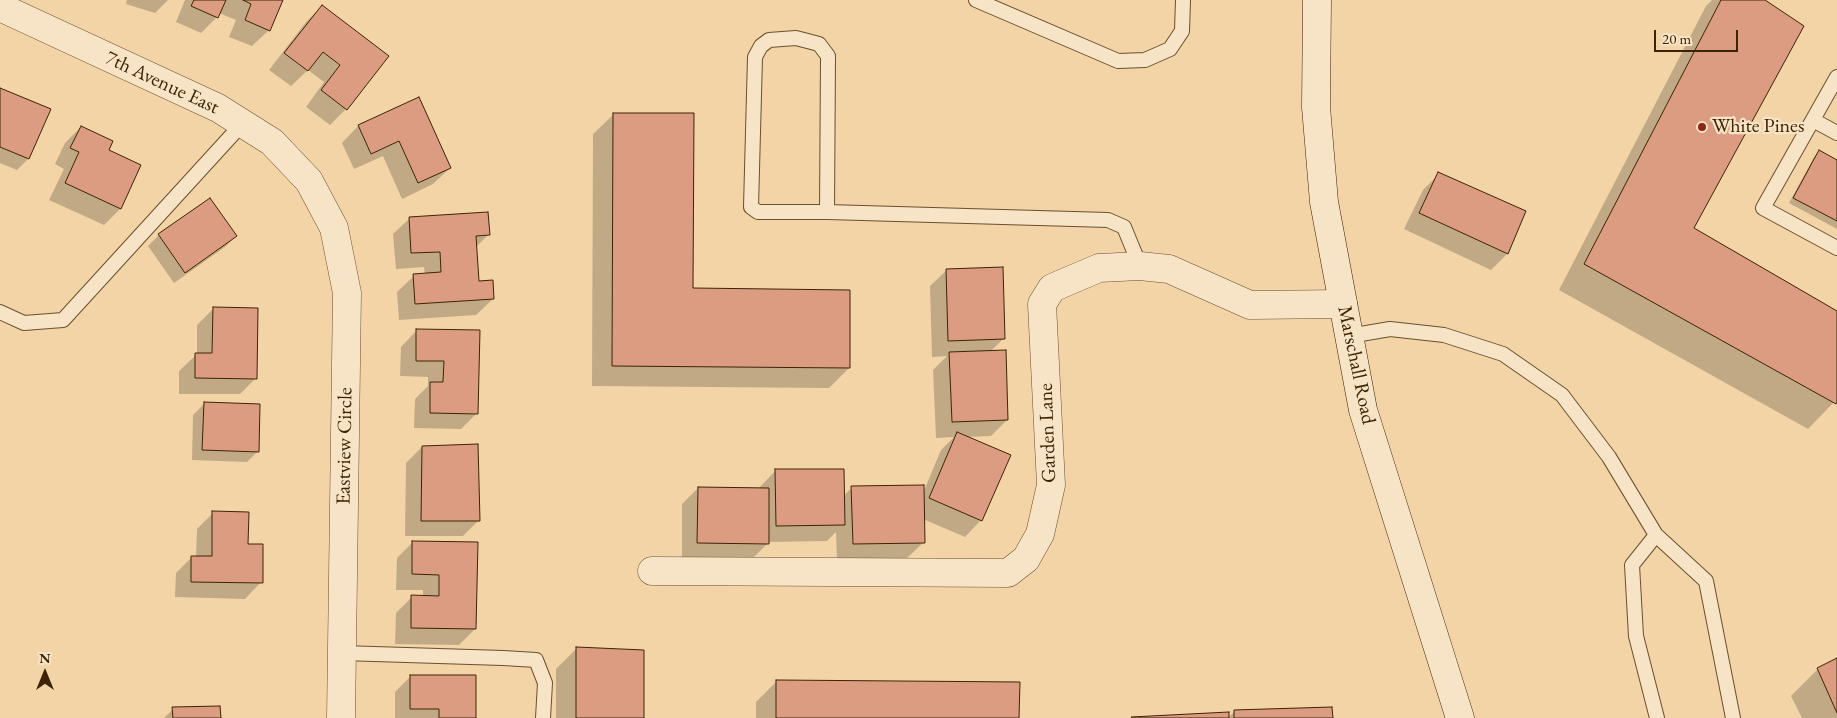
<!DOCTYPE html>
<html>
<head>
<meta charset="utf-8">
<style>
	body { margin:0 }
	#map { position:relative; width:1837px; height:718px; overflow:hidden; background:#f2d4a7; font-family:"EB Garamond",serif }
	canvas { display:block }
	.north { position:absolute; left:20px; top:648px; width:50px; height:50px; -webkit-text-stroke:4px #f7e3c6; paint-order:stroke; rotate:0deg; font-size:14px; font-weight:700; line-height:20px; text-align:center; color:#3c2403 }
	.north::after { content:''; display:block; margin:auto; width:18px; height:22px; background:#3c2403; clip-path:polygon(50% 0,100% 100%,50% 72%,0 100%) }
	.scale { position:absolute; left:1654px; top:30px; width:84px; height:22px; box-sizing:border-box; border:2px solid #3c2403; border-top:0; padding-left:6px; font-size:15px; line-height:18px; white-space:nowrap; color:#3c2403; -webkit-text-stroke:4px #f7e3c6; paint-order:stroke }
</style>
</head>
<body>
<div id="map">
<canvas width="1837" height="718"></canvas>
<div class="north">N</div>
<div class="scale">20 m</div>
</div>
<script>
const g = document.querySelector('canvas').getContext('2d');
g.lineJoin = 'round';
function fill(path, color) {
  g.fillStyle = color;
  g.fill(path, 'evenodd');
}
function poly(rows) {
  const path = new Path2D();
  for (const r of rows) {
    path.moveTo(r[0], r[1]);
    for (let i = 2; i < r.length; i += 2) path.lineTo(r[i], r[i + 1]);
  }
  return path;
}
function strokePath(path, color, width, dash) {
  g.strokeStyle = color;
  g.lineWidth = width;
  g.lineCap = dash ? 'butt' : 'round';
  g.setLineDash(dash || []);
  g.stroke(path);
}
function label(font, color, halo, rows, align = 'center') {
  g.font = font + ' "EB Garamond",serif';
  g.lineWidth = 4.5;
  g.setLineDash([]);
  g.textBaseline = 'middle';
  g.strokeStyle = halo;
  g.fillStyle = color;
  for (const [text, x, y, turn = 0] of rows) {
    g.save();
    g.translate(x, y);
    g.rotate((+turn || 0) * Math.PI / 180);
    g.textAlign = isNaN(turn) ? turn : align;
    if (halo) g.strokeText(text, 0, 0);
    g.fillText(text, 0, 0);
    g.restore();
  }
}
const shadow = poly([
	[127,0,168,0,155,13,126,4],
	[185,0,281,0,269,30,252,46,229,37,236,20,219,13,217,17,201,33,176,22],
	[1712,0,1763,0,1693,228,1837,313,1837,399,1808,429,1559,290,1706,6],
	[322,6,387,56,346,109,330,125,306,107,324,82,308,70,291,86,269,70,306,22],
	[0,89,28,159,17,170,0,163],
	[418,99,450,168,433,184,402,199,383,156,354,169,342,143,358,126],
	[614,114,691,289,849,368,829,388,592,386,593,134],
	[81,127,107,151,120,209,104,225,49,200,64,169,55,164,65,143],
	[1819,151,1837,161,1837,229,1789,203,1814,157],
	[1439,174,1524,211,1507,254,1491,270,1404,229,1423,190],
	[410,218,488,235,475,248,478,282,493,299,476,315,399,320,397,292,414,276,425,275,424,267,396,269,393,234],
	[159,235,236,236,225,247,174,283,148,246],
	[947,270,1003,339,990,352,1007,420,991,436,966,437,1009,455,981,520,965,537,923,519,924,542,907,558,837,560,836,532,827,541,767,542,767,544,751,560,682,559,682,504,698,488,760,489,760,487,776,470,843,496,852,488,923,493,941,450,954,437,936,438,933,370,947,356,932,357,930,286],
	[214,308,256,378,240,394,179,394,179,371,197,354,197,325],
	[417,330,479,331,477,413,461,429,414,428,415,399,428,386,428,377,400,376,401,347],
	[204,404,258,451,247,462,192,460,193,415],
	[422,447,479,520,463,536,405,536,406,463],
	[213,513,247,545,261,582,245,599,175,597,176,573,192,557,196,557,197,529],
	[413,542,477,543,475,629,459,645,395,644,396,613,412,597,423,597,423,590,396,590,397,558],
	[576,649,643,718,556,718,556,669],
	[1837,660,1837,718,1802,718,1791,696,1818,669],
	[411,676,475,718,395,718,395,692],
	[777,681,1018,718,756,718,756,702],
	[173,709,219,718,164,718],
	[1235,711,1332,718,1228,718]
]);
const building = poly([
	[194,0,226,0,218,18,191,6,194,0],
	[243,0,283,0,270,31,245,20,251,4,243,0],
	[1721,0,1765,0,1804,26,1694,228,1837,311,1837,402,1836,404,1584,264,1721,0],
	[322,5,389,56,347,110,321,90,340,65,323,52,308,71,284,53,322,5],
	[0,88,51,109,29,159,0,147,0,88],
	[419,97,451,168,418,183,399,141,371,154,358,125,419,97],
	[613,113,694,113,693,288,850,290,850,368,612,366,613,113],
	[81,126,113,141,109,150,141,165,121,209,65,183,79,152,70,148,81,126],
	[1819,150,1837,160,1837,221,1793,198,1819,150],
	[1438,172,1526,211,1508,254,1419,213,1438,172],
	[210,198,237,236,185,273,158,234,210,198],
	[488,212,490,235,476,236,479,281,493,280,494,299,415,304,413,274,441,272,440,252,411,253,409,217,488,212],
	[1003,267,1005,339,948,341,946,269,1003,267],
	[213,307,258,308,257,379,195,378,195,353,212,353,213,307],
	[416,329,480,330,478,414,430,413,430,382,443,382,444,361,416,361,416,329],
	[1006,350,1008,420,952,422,949,352,1006,350],
	[204,402,260,404,259,452,202,450,204,402],
	[957,432,1011,455,982,521,929,498,957,432],
	[478,444,480,521,421,521,422,446,478,444],
	[775,469,844,469,845,525,776,526,775,469],
	[924,485,925,543,853,544,851,486,924,485],
	[698,487,769,488,769,544,697,543,698,487],
	[212,511,249,512,248,544,263,544,263,583,191,582,191,556,212,556,212,511],
	[412,541,478,542,476,629,411,628,411,595,439,596,439,575,412,574,412,541],
	[576,647,644,650,644,718,576,718,576,647],
	[1837,658,1837,713,1817,668,1837,658],
	[410,675,476,675,476,718,439,718,439,709,410,709,410,675],
	[776,680,1020,682,1019,718,776,718,776,680],
	[220,706,221,718,173,718,172,707,220,706],
	[1332,707,1333,718,1234,718,1234,710,1332,707],
	[1229,712,1229,718,1132,718,1131,717,1229,712]
]);
const lane = poly([
	[976,0,1118,61,1145,60,1170,49,1182,31,1183,0],
	[1837,77,1763,208,1837,248],
	[1813,120,1837,133],
	[827,212,828,56,819,44,796,38,769,40,761,46,755,57,751,207,758,212,827,212,1108,220,1124,227,1140,266],
	[0,312,24,323,63,320,243,123],
	[1349,336,1390,329,1444,335,1503,354,1562,395,1609,457,1656,535,1706,581,1733,718],
	[1656,535,1632,565,1636,636,1657,718],
	[342,653,503,658,536,660,545,683,543,718]
]);
const street = poly([
	[0,7,218,108,272,142,309,181,334,228,347,293,341,718],
	[652,571,1008,573,1026,559,1040,534,1051,485,1042,304,1052,288,1099,268,1140,266,1169,269,1250,305,1343,304]
]);
const secondary = poly([
	[1317,0,1316,107,1324,202,1363,410,1460,718]
]);
const markers = [
	[1702,127,5,"#8f2418"]
];
const streetNames = [
	["7th Avenue East",162,83,25],
	["Marschall Road",1356,365,78],
	["Garden Lane",1048,433,-92],
	["Eastview Circle",345,446,-89]
];
const poiNames = [
	["White Pines",1712,127]
];
fill(shadow, '#0003');
fill(building, '#dc9c82');
strokePath(building, '#3c2403', 1);
strokePath(lane, '#6a502c', 16);
strokePath(street, '#6a502c', 29);
strokePath(secondary, '#3c2403', 29);
strokePath(lane, '#f7e3c6', 14);
strokePath(street, '#f7e3c6', 28);
strokePath(secondary, '#f7e3c6', 28);
for (const [x, y, r, color] of markers) {
  const dot = new Path2D();
  dot.arc(x, y, r, 0, 2 * Math.PI);
  g.fillStyle = color;
  g.fill(dot);
  strokePath(dot, '#f7e3c6', 2);
}
label('20px', '#3c2403', '#f7e3c6', streetNames);
label('20px', '#3c2403', '#f7e3c6', poiNames, 'left');
</script>
</body>
</html>
